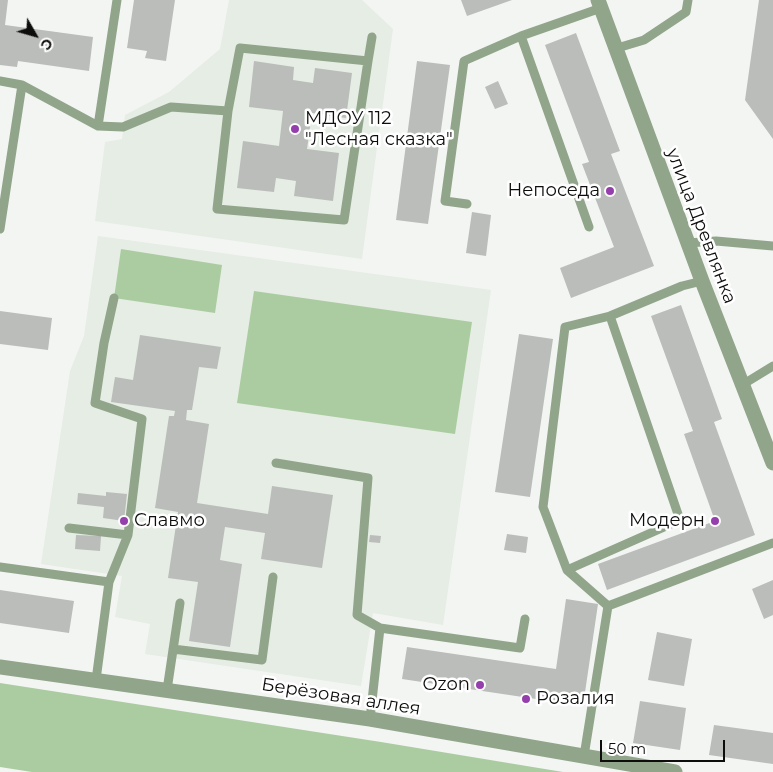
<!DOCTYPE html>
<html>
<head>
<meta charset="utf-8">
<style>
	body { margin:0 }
	#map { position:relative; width:773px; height:772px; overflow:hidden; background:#f3f5f3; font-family:Montserrat,sans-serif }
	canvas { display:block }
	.north { position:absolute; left:10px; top:10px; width:50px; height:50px; -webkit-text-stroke:4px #fff; paint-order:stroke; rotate:128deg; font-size:14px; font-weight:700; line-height:20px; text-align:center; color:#0d0d0c }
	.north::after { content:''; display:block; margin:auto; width:18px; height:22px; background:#0d0d0c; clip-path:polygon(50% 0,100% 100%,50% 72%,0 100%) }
	.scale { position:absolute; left:600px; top:740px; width:125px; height:22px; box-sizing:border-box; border:2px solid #0d0d0c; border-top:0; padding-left:6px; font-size:15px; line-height:18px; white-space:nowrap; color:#0d0d0c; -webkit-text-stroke:4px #fff; paint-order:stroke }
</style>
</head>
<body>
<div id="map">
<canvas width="773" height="772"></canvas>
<div class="north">С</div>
<div class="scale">50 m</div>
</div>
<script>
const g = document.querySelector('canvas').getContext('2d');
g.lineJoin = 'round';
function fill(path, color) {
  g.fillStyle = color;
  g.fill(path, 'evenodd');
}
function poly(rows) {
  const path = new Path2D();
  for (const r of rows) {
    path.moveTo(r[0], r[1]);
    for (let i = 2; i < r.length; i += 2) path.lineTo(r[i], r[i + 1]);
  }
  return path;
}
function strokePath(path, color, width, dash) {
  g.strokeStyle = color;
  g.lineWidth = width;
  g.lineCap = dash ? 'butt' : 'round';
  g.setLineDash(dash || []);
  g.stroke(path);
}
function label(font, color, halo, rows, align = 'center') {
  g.font = font + ' Montserrat,sans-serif';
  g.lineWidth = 5;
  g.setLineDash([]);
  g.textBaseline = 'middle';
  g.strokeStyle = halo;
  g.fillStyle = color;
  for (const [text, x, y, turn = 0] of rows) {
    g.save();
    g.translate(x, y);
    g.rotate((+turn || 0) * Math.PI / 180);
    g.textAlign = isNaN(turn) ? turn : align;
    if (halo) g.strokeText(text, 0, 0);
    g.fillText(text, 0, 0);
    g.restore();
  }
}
const built = poly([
	[229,0,362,0,393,29,362,259,95,221,105,142,122,139,125,115,169,92,220,49],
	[98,236,491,290,443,625,373,613,361,686,145,654,150,624,115,617,122,576,41,564,70,371,84,336]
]);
const green = poly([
	[121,249,222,265,215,313,114,298],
	[254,291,472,322,455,434,237,403],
	[0,683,381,742,563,772,32,772,0,767]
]);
const building = poly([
	[0,0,8,0,5,25,93,37,89,71,18,61,17,67,0,65],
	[134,0,175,0,166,61,145,58,147,51,127,48],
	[461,0,512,0,467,16],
	[759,0,773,0,773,139,745,100],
	[576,33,620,151,611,154,654,266,571,298,560,268,614,247,582,164,589,162,545,45],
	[254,61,294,67,293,80,313,83,315,68,352,73,346,118,312,113,307,149,339,153,333,201,294,196,296,181,276,178,274,192,237,188,243,141,279,146,283,111,249,107],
	[417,61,450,65,428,224,396,220],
	[498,81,508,104,495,109,485,87],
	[472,212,491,215,486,256,466,253],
	[681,305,722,419,714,422,755,535,607,590,598,564,715,521,684,434,693,431,651,316],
	[0,311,52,318,48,350,0,344],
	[519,334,553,339,530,497,495,492],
	[140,335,221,347,217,369,199,367,192,410,187,410,186,420,209,424,197,503,268,514,272,486,333,495,322,568,261,559,265,533,225,527,220,560,242,564,230,647,189,641,198,582,168,578,178,512,155,508,169,416,174,416,175,411,111,402,115,377,133,380],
	[106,492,127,494,124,521,103,518,104,507,77,504,78,493,106,496],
	[507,534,528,537,526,553,504,550],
	[76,535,101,536,100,551,75,549],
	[370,535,381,536,380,543,369,542],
	[773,580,773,615,764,619,752,589],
	[0,590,74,601,69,633,0,623],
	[566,599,598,604,583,706,402,679,407,647,556,669],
	[657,632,692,639,684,686,648,680],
	[640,701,686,708,680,750,633,743],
	[714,725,773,733,773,764,709,755]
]);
const lane = poly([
	[521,36,589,227],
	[614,49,644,40,686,12,688,0],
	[0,81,22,85,98,126,123,127,171,107,228,111,240,48,368,61,372,37],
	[228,111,217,209,344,220,368,61],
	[98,126,117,0],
	[467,204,445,201,464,61,521,36,601,8],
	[0,229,22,85],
	[688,243,716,241,773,246],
	[742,385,773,366],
	[276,463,368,478,357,615,380,628,370,719],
	[69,528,128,535],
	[0,567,109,582],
	[567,570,680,520,610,316],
	[608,606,567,570,543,507,565,327,610,316,682,286,702,281],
	[380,628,520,648,525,619],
	[173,649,262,660,273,577],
	[96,680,109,582,128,535,142,419,95,403,104,343,114,298],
	[167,690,180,603],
	[584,756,608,606,773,543]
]);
const street = poly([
	[598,0,702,281,773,463],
	[0,667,370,719,675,772]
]);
const markers = [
	[295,129,5,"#943fac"],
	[610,191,5,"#943fac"],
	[124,521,5,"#943fac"],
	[715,521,5,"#943fac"],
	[480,685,5,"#943fac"],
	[526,699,5,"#943fac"]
];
const poiNames = [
	["МДОУ 112",305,119],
	["\"Лесная сказка\"",305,140],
	["Непоседа",600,191,"right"],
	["Славмо",134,521],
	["Модерн",705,521,"right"],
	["Ozon",470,685,"right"],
	["Розалия",536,699]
];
const streetNames = [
	["улица Древлянка",701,226,69],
	["Берёзовая аллея",341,697,9]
];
fill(built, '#e6ede4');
fill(green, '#abcca1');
fill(building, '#babdba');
strokePath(lane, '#91a58a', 9);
strokePath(street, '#91a58a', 15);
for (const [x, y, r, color] of markers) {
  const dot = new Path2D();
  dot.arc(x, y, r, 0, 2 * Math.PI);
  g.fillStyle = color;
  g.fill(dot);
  strokePath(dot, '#fff', 2);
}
label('18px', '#0d0d0c', '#fff', poiNames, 'left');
label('18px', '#0d0d0c', '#fff', streetNames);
</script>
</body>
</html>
